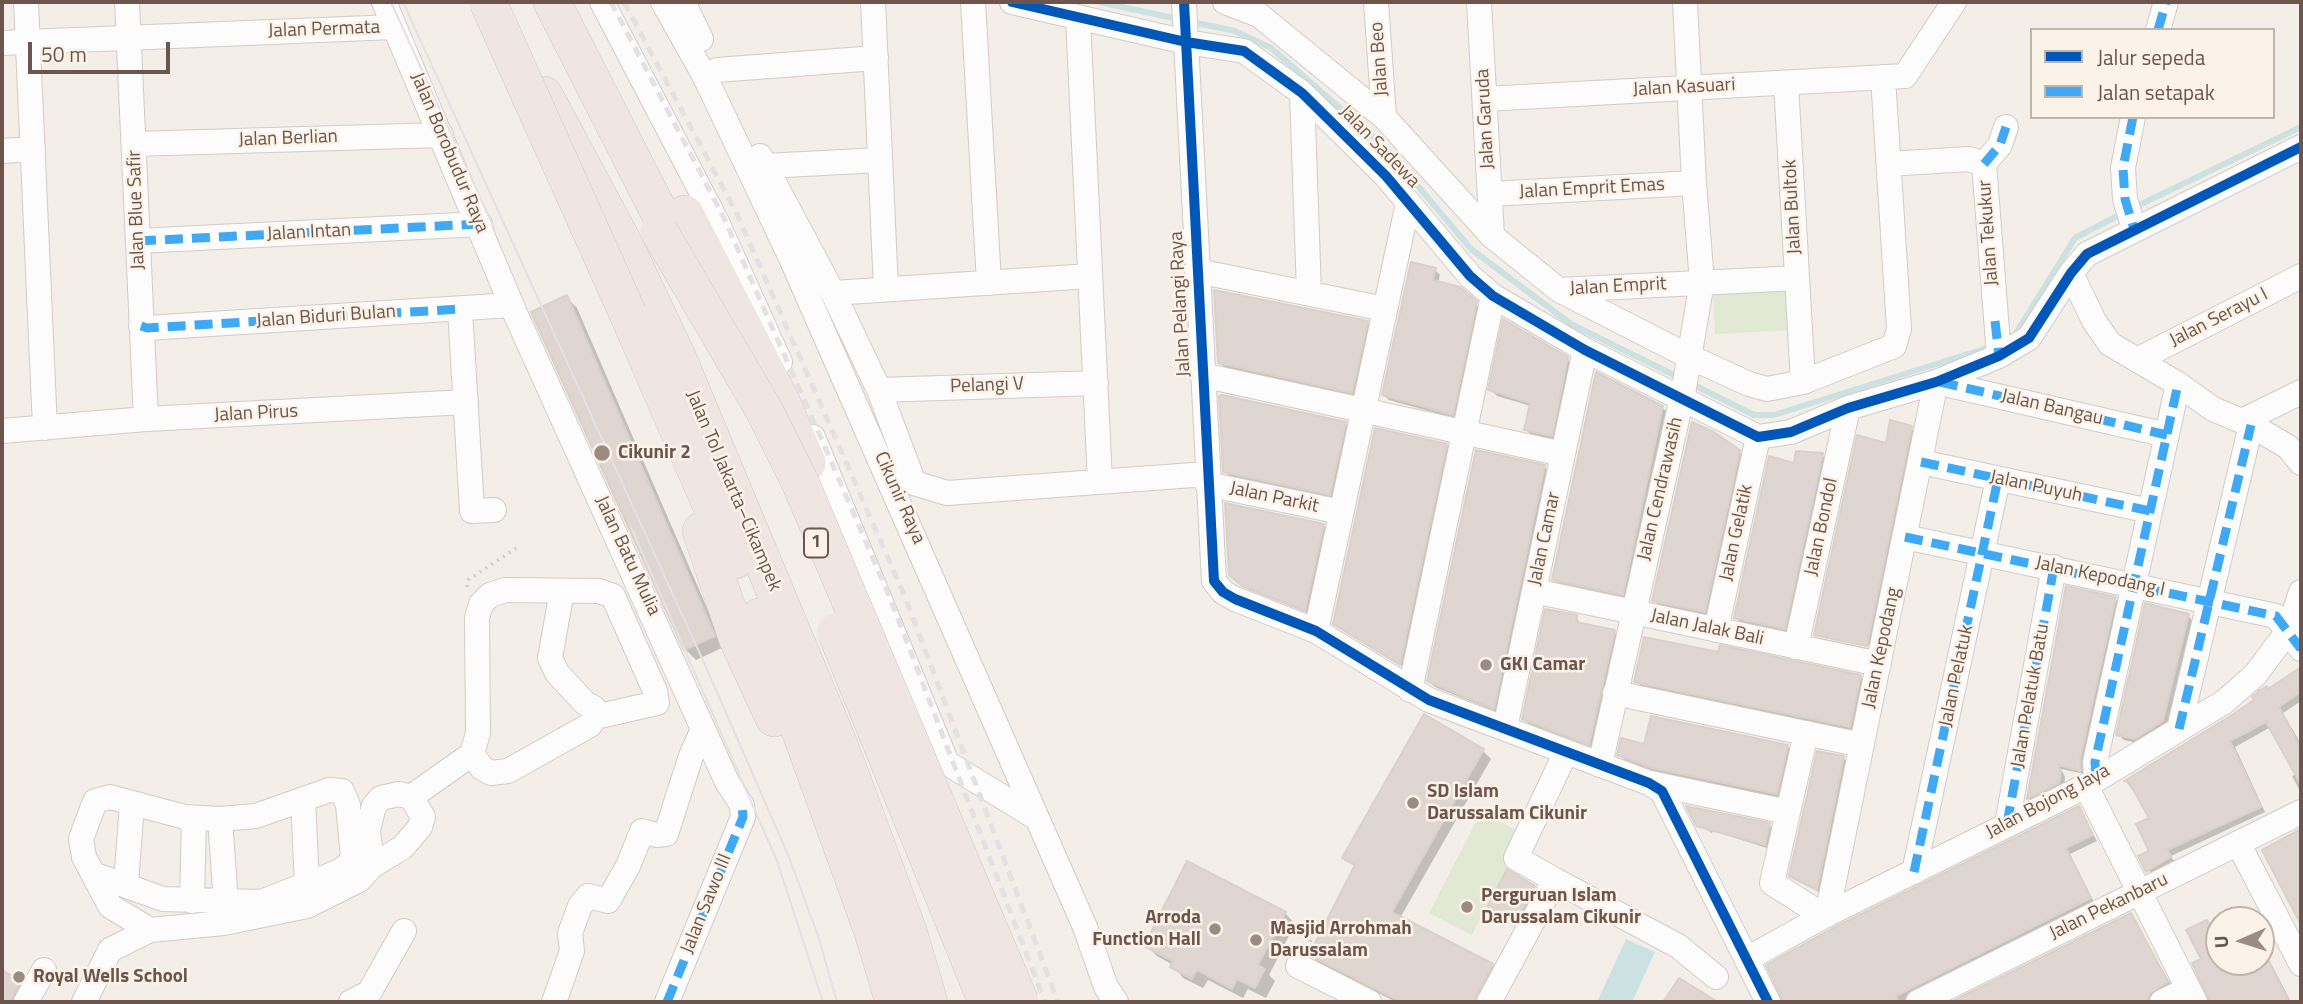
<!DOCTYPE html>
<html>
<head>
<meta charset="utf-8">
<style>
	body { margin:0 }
	#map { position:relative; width:2303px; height:1004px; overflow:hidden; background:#f3eee8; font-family:"Titillium Web",sans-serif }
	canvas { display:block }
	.frame { position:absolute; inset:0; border:4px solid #6d554d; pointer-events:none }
	.legend { position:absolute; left:2030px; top:28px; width:245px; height:91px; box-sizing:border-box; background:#fcf3e8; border:2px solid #c3b4aa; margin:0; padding:9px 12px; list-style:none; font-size:21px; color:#6d554d }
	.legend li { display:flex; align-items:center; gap:14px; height:35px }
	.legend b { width:35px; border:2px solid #c3b4aa }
	.north { position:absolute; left:2205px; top:906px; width:70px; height:70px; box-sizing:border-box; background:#fcf3e8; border:2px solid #c3b4aa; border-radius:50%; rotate:267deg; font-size:19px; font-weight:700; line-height:28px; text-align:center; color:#6d554d }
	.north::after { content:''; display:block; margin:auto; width:24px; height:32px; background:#9c8b83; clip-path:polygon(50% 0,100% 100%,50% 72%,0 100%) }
	.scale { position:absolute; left:28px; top:42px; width:142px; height:32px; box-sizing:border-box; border:4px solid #6d554d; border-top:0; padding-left:9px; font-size:21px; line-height:24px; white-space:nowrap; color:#6d554d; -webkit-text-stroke:5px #fcf3e8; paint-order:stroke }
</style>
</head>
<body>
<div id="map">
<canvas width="2303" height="1004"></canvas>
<div class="frame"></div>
<ul class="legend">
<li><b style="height:9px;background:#0057b8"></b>Jalur sepeda</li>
<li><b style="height:9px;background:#3fa9f5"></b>Jalan setapak</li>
</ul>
<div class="north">U</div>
<div class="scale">50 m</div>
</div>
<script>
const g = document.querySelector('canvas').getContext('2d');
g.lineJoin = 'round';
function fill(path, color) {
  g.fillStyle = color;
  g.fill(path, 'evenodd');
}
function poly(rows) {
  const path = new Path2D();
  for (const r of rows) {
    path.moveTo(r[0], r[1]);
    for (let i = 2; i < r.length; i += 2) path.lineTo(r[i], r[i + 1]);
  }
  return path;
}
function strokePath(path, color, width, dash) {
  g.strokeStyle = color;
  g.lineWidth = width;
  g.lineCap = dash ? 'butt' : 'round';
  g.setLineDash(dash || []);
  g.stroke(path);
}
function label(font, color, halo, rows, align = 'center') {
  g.font = font + ' "Titillium Web",sans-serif';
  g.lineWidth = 5;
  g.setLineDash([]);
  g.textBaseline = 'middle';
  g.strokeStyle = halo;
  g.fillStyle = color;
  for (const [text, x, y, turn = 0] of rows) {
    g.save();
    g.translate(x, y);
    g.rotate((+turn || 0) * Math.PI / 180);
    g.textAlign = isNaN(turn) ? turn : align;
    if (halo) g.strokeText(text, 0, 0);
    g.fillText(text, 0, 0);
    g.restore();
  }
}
const green = poly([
	[1789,288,1791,330,1715,334,1713,291],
	[1481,812,1524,834,1472,935,1429,913]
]);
const water = poly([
	[1626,939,1655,952,1632,1002,1597,1002]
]);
const shadow = poly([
	[1435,270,1440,275,1438,283,1481,308,1458,419,1389,400,1384,395],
	[566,297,577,308,724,647,696,660,685,649,533,313],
	[1367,322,1372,327,1357,397,1225,368,1219,362],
	[1567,359,1574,366,1558,442,1532,436,1526,430,1531,406,1497,396,1490,389],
	[1662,407,1668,413,1628,599,1559,584,1554,579],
	[1345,423,1350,428,1335,499,1230,477,1225,471],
	[1911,428,1916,433,1872,646,1819,634,1819,638,1816,634,1888,445],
	[1446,445,1451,450,1405,668,1335,623],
	[1739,452,1744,457,1710,616,1659,605,1654,600],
	[1822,455,1827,460,1790,633,1741,623,1736,618,1795,465],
	[1544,467,1551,473,1500,713,1435,687,1429,681],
	[1323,525,1328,530,1310,614,1249,590,1236,580],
	[2067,588,2115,599,2120,604,2085,774,2061,769,2065,777,2064,788,2033,803,2029,798],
	[2188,616,2194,622,2169,727,2141,744,2124,740,2118,734],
	[1576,617,1581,625,1614,632,1619,637,1594,748,1529,724,1524,719],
	[1819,638,1872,649,1872,650,1821,640],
	[1719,654,1860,677,1865,682,1855,731,1641,686,1636,681],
	[2301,669,2301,701,2283,713,2301,744,2301,793,2292,776,2299,773,2271,727,2235,747,2265,812,2171,856,2175,863,2153,877,2141,857,2151,852,2152,819,2126,781,2233,716],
	[1424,717,1483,751,1491,759,1400,918,1492,965,1500,973,1484,1002,1396,1002,1319,963,1311,955,1356,868,1344,857],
	[1646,746,1787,746,1792,751,1782,799,1659,773,1625,760,1619,755],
	[1843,758,1848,763,1822,894,1791,876],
	[2078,808,2097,841,2070,854,2095,904,1901,1002,1785,1002,1768,966],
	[1698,825,1769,825,1774,830,1770,849,1713,831,1712,833],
	[1534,887,1542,895,1522,932,1495,917,1521,931,1522,928,1495,913,1495,916,1488,909],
	[1285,913,1295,924,1269,975,1275,981,1266,998,1248,989,1243,998,1208,980,1203,988,1183,978,1173,965,1157,956,1146,945],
	[2130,915,2173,988,2155,1002,1955,1002],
	[2207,922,2216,935,2219,933,2219,962,2261,962,2261,944,2291,1002,2212,1002,2194,964,2203,960],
	[2,972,28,990,22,1002,2,1002]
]);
const stream = poly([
	[1099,2,1178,19],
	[1192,22,1235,31,1271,48,1385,147,1471,249,1571,324,1680,378],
	[2133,208,2301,127],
	[2013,338,2075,238,2123,213],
	[1690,383,1754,415,1774,415,1987,348]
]);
const building = poly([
	[1411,262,1436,268,1433,280,1460,287,1477,301,1453,415,1382,395,1411,262],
	[1214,290,1368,321,1352,393,1218,363,1214,290],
	[567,295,715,636,684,650,531,312,567,295],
	[1503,319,1568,357,1552,436,1524,430,1530,403,1488,390,1503,319],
	[1596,372,1663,406,1623,595,1552,580,1596,372],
	[1222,395,1346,422,1330,495,1223,472,1219,396,1222,395],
	[1890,420,1912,426,1867,646,1814,635,1857,435,1886,443,1890,420],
	[1692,422,1714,432,1740,450,1705,612,1652,601,1692,422],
	[1375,428,1447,444,1400,665,1333,624,1375,428],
	[1476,450,1545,465,1494,709,1427,681,1476,450],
	[1796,451,1823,453,1785,629,1734,618,1769,456,1794,463,1796,451],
	[1225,503,1324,524,1305,611,1242,586,1229,575,1225,503],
	[2066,586,2116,597,2080,759,2081,771,2058,765,2061,771,2059,783,2027,799,2066,586],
	[2145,603,2189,614,2163,721,2135,739,2116,735,2145,603],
	[1545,609,1577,615,1576,622,1615,630,1589,745,1522,719,1545,609],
	[1644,637,1718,652,1720,645,1861,675,1850,727,1634,682,1644,637],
	[2301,667,2301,692,2279,707,2301,749,2301,785,2266,722,2230,741,2261,807,2167,850,2171,857,2146,872,2138,856,2149,851,2136,824,2149,818,2129,782,2124,781,2232,715,2254,700,2252,697,2260,690,2267,686,2268,689,2301,667],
	[1424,714,1484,749,1392,912,1493,964,1474,1002,1401,1002,1309,955,1355,865,1342,858,1424,714],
	[1651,716,1788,745,1777,794,1652,768,1617,755,1621,738,1644,744,1651,716],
	[1817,751,1844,756,1817,890,1789,876,1817,751],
	[1686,806,1770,823,1765,845,1696,826,1686,806],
	[2079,806,2093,835,2066,848,2091,898,1896,996,1899,1002,1783,1002,1766,965,1831,929,2079,806],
	[2301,829,2301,925,2262,850,2301,829],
	[1187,861,1286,912,1258,965,1265,969,1255,988,1237,979,1232,989,1197,970,1192,979,1170,967,1173,961,1144,946,1187,861],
	[1507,869,1535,886,1514,925,1486,910,1507,869],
	[2131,913,2168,982,2150,993,2147,1002,1951,1002,2131,913],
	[2207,920,2214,934,2219,931,2219,962,2269,962,2289,1002,2210,1002,2192,963,2201,959,2186,930,2207,920],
	[2,970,21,981,10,1002,2,1002,2,970],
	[1679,978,1718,1002,1663,1002,1679,978]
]);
const path = poly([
	[467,587,468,580,518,547],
	[1307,948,1320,920]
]);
const minor = poly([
	[26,2,45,428],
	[127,2,146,419],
	[384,2,515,313,727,782,742,805,743,817,667,1002],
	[602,2,716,220,780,362],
	[663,2,705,77,790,256,1085,927,1106,987,1116,1002],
	[683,2,701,39],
	[873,2,886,289],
	[973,2,989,283],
	[1012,2,1186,42,1244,51,1302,93,1386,176,1470,276,1493,296,1585,350,1758,437,1791,432,1848,408,1936,382,1999,356,2029,338,2071,273,2087,254,2301,147],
	[1184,2,1214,581,1223,592,1235,599,1316,631,1429,700,1649,783,1662,791,1768,1002],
	[1225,2,1259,15,1384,117,1492,236,1559,290,1797,278],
	[1376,2,1384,117],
	[1479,2,1492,236],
	[1078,18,1100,482],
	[2158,30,2166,2],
	[2,43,394,27],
	[717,70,876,58],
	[1786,83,1803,382],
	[1302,93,1309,293],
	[1485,99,1905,76,1954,2],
	[2133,117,2123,168,2125,199,2134,229],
	[134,144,441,135],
	[2,151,33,149],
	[760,156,833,293,879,390,914,483,947,493,1207,474],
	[1889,164,1969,159,1984,164,1999,356],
	[1984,164,2000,145,2006,127],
	[766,166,880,160],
	[1490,194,1694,183],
	[138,241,480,224],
	[1197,271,1385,309],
	[2071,273,2094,321,2110,344,2178,384,2213,409,2251,425,2288,447,2301,463],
	[1561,291,1690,357,1749,384,1767,389,1803,382,1894,346,1899,329,1883,77],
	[833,293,1090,276],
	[460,309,472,511,494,510],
	[141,326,147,328,512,305],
	[2137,360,2301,276],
	[1202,375,1563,454],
	[879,390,1096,383],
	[2242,421,2301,392],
	[2,431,146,419,466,402],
	[813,437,947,763,1035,817],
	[1921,462,2150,511],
	[1207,484,1341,512],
	[1905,537,2276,616,2301,649],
	[562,591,550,658,557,673,585,703,594,708,595,717,590,725,508,771,491,773,482,768,472,754,478,733,477,618,481,604,490,595,505,590,599,591,613,596,655,691,657,703,595,717],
	[1534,591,1879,664],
	[1716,630,1758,437],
	[1316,631,1408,203],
	[1796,647,1848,408],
	[1410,690,1493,296],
	[1615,693,1862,745],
	[1505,728,1585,350],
	[2179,729,2251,425],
	[1806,733,1772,883,1824,916],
	[1600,765,1684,388,1702,282,1694,183,1685,2],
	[2096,777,2095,762,2178,384],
	[1650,783,1788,812],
	[2086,786,2195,1002],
	[411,797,472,754],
	[303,800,307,885],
	[220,819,226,903],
	[2007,824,2054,567],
	[2238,843,2301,964],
	[1914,872,1998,479],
	[93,874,163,899,261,902,338,872,348,865,353,857,348,805,342,791,329,790,256,816,220,819,185,817,110,797,95,801,81,839,84,857,110,906,150,930],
	[1555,880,1516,858,1566,752],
	[126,883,132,804],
	[192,901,194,818],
	[1827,915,1936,382,2167,435],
	[1747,959,1824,916,2086,786,2224,702,2255,675,2288,631,2301,592],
	[1298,966,1369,1002],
	[26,1002,44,970],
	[84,1002,110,950,150,930,224,923,307,906,359,880,372,866,403,847,420,827,423,817,411,797,399,794,381,798,374,806,368,830,372,866],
	[351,1002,369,993,404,931],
	[554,1002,572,951,570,933,580,906,588,896,608,901,628,866,642,831,656,835,666,834,691,756,703,729],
	[1489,1002,1555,880,1678,946,1716,977],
	[1918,1002,2301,812],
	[2162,1002,2188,989]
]);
const highway = poly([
	[552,2,682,257],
	[544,95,625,246,679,361,840,747,908,931,929,1002],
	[685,214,782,403,807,463],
	[628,314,735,560],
	[701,531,738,640,774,718],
	[759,617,873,932,894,1002]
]);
const tram = poly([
	[391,2,494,228],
	[403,2,706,667,789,857,819,939,837,1002],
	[631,527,777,861,823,1002]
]);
const rail = poly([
	[611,2,724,218,828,454,890,598,1045,1002],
	[624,2,736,212,842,453,905,597,1058,1002]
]);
const highwayBridge = poly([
	[488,2,628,314],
	[659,231,764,410,800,482,1020,1002],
	[836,632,987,1002]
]);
const quiet = poly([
	[2158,30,2166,2],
	[2133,117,2123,168,2125,199,2134,229],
	[1984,164,2000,145,2006,127],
	[138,241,480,224],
	[1995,321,1999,356],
	[141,326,147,328,460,309],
	[1940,382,2167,435],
	[1921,462,2150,511],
	[1905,537,2276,616,2301,649],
	[2179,729,2251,425],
	[2096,777,2095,762,2178,384],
	[2007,824,2054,567],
	[1914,872,1998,479],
	[667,1002,743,817,742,805]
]);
const cycleway = poly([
	[1012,2,1186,42,1244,51,1302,93,1386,176,1470,276,1493,296,1585,350,1758,437,1791,432,1848,408,1936,382,1999,356,2029,338,2071,273,2087,254,2301,147],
	[1184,2,1214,581,1223,592,1235,599,1316,631,1429,700,1649,783,1662,791,1768,1002]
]);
const markers = [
	[602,453,9,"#9c8b83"],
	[1486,665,7,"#9c8b83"],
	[1413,803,7,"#9c8b83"],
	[1467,907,7,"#9c8b83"],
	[1215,929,7,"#9c8b83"],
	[1256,940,7,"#9c8b83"],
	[19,977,7,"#9c8b83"]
];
const shields = [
	[816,543,24]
];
const shieldNames = [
	["1",816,543]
];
const streetNames = [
	["Jalan Permata",324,30,-2],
	["Jalan Beo",1380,59,-94],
	["Jalan Kasuari",1684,88,-3],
	["Jalan Garuda",1486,119,-93],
	["Jalan Berlian",288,139,-2],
	["Jalan Sadewa",1379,147,46],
	["Jalan Borobudur Raya",449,153,67],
	["Jalan Emprit Emas",1592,189,-3],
	["Jalan Bultok",1793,207,-93],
	["Jalan Blue Safir",137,210,-92],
	["Jalan Intan",309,233,-3],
	["Jalan Tekukur",1989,233,-94],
	["Jalan Emprit",1618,287,-3],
	["Jalan Pelangi Raya",1181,304,-93],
	["Jalan Biduri Bulan",326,317,-4],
	["Jalan Serayu I",2219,318,-27],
	["Pelangi V",987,386,-2],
	["Jalan Bangau",2052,408,13],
	["Jalan Pirus",256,414,-3],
	["Jalan Puyuh",2036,487,12],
	["Jalan Cendrawasih",1661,489,-77],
	["Jalan Tol Jakarta–Cikampek",733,491,67],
	["Cikunir Raya",899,498,66],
	["Jalan Parkit",1274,498,12],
	["Jalan Bondol",1822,527,-78],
	["Jalan Gelatik",1737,533,-78],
	["Jalan Camar",1545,539,-78],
	["Jalan Batu Mulia",627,556,65],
	["Jalan Kepodang I",2100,577,12],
	["Jalan Jalak Bali",1707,628,12],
	["Jalan Kepodang",1882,648,-78],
	["Jalan Pelatuk",1957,676,-78],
	["Jalan Pelatuk Batu",2031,696,-80],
	["Jalan Bojong Jaya",2048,802,-28],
	["Jalan Sawo III",707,904,-68],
	["Jalan Pekanbaru",2109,907,-26]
];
const poiNames = [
	["Cikunir 2",618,453],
	["GKI Camar",1500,665],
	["SD Islam",1427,792],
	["Darussalam Cikunir",1427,814],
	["Perguruan Islam",1481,896],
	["Darussalam Cikunir",1481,918],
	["Arroda",1201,918,"right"],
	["Function Hall",1201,940,"right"],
	["Masjid Arrohmah",1270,929],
	["Darussalam",1270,951],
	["Royal Wells School",33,977]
];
fill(green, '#e1e8d4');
fill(water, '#cce2e2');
fill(shadow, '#0003');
strokePath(stream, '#cce2e2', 6);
fill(building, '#dfd6d1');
strokePath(building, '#dbd1cb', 2);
strokePath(minor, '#d2cbc7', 26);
strokePath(highway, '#d3cac6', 38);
strokePath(path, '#d4cdca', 3.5, [2, 5]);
strokePath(minor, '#fdfcfc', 24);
strokePath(highway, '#efe6e4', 37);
strokePath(tram, '#e3e1e3', 2);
strokePath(rail, '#e3e1e3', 5, [10, 7]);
strokePath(highwayBridge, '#d3cac6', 38, []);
strokePath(highwayBridge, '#efe6e4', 37);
strokePath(quiet, '#3fa9f5', 9, [18, 9]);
strokePath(cycleway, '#0057b8', 10);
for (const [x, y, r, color] of markers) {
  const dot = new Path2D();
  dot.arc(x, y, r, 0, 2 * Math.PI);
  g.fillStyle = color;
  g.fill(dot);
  strokePath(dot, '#fcf3e8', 2.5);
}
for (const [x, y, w] of shields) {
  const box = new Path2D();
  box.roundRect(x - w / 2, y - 14.5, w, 29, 5);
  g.fillStyle = '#fcf3e8';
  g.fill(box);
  strokePath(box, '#6d554d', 2);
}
label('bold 18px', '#6d554d', null, shieldNames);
label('19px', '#6d554d', '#fcf3e8', streetNames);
label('bold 19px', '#6d554d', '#fcf3e8', poiNames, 'left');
</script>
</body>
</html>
